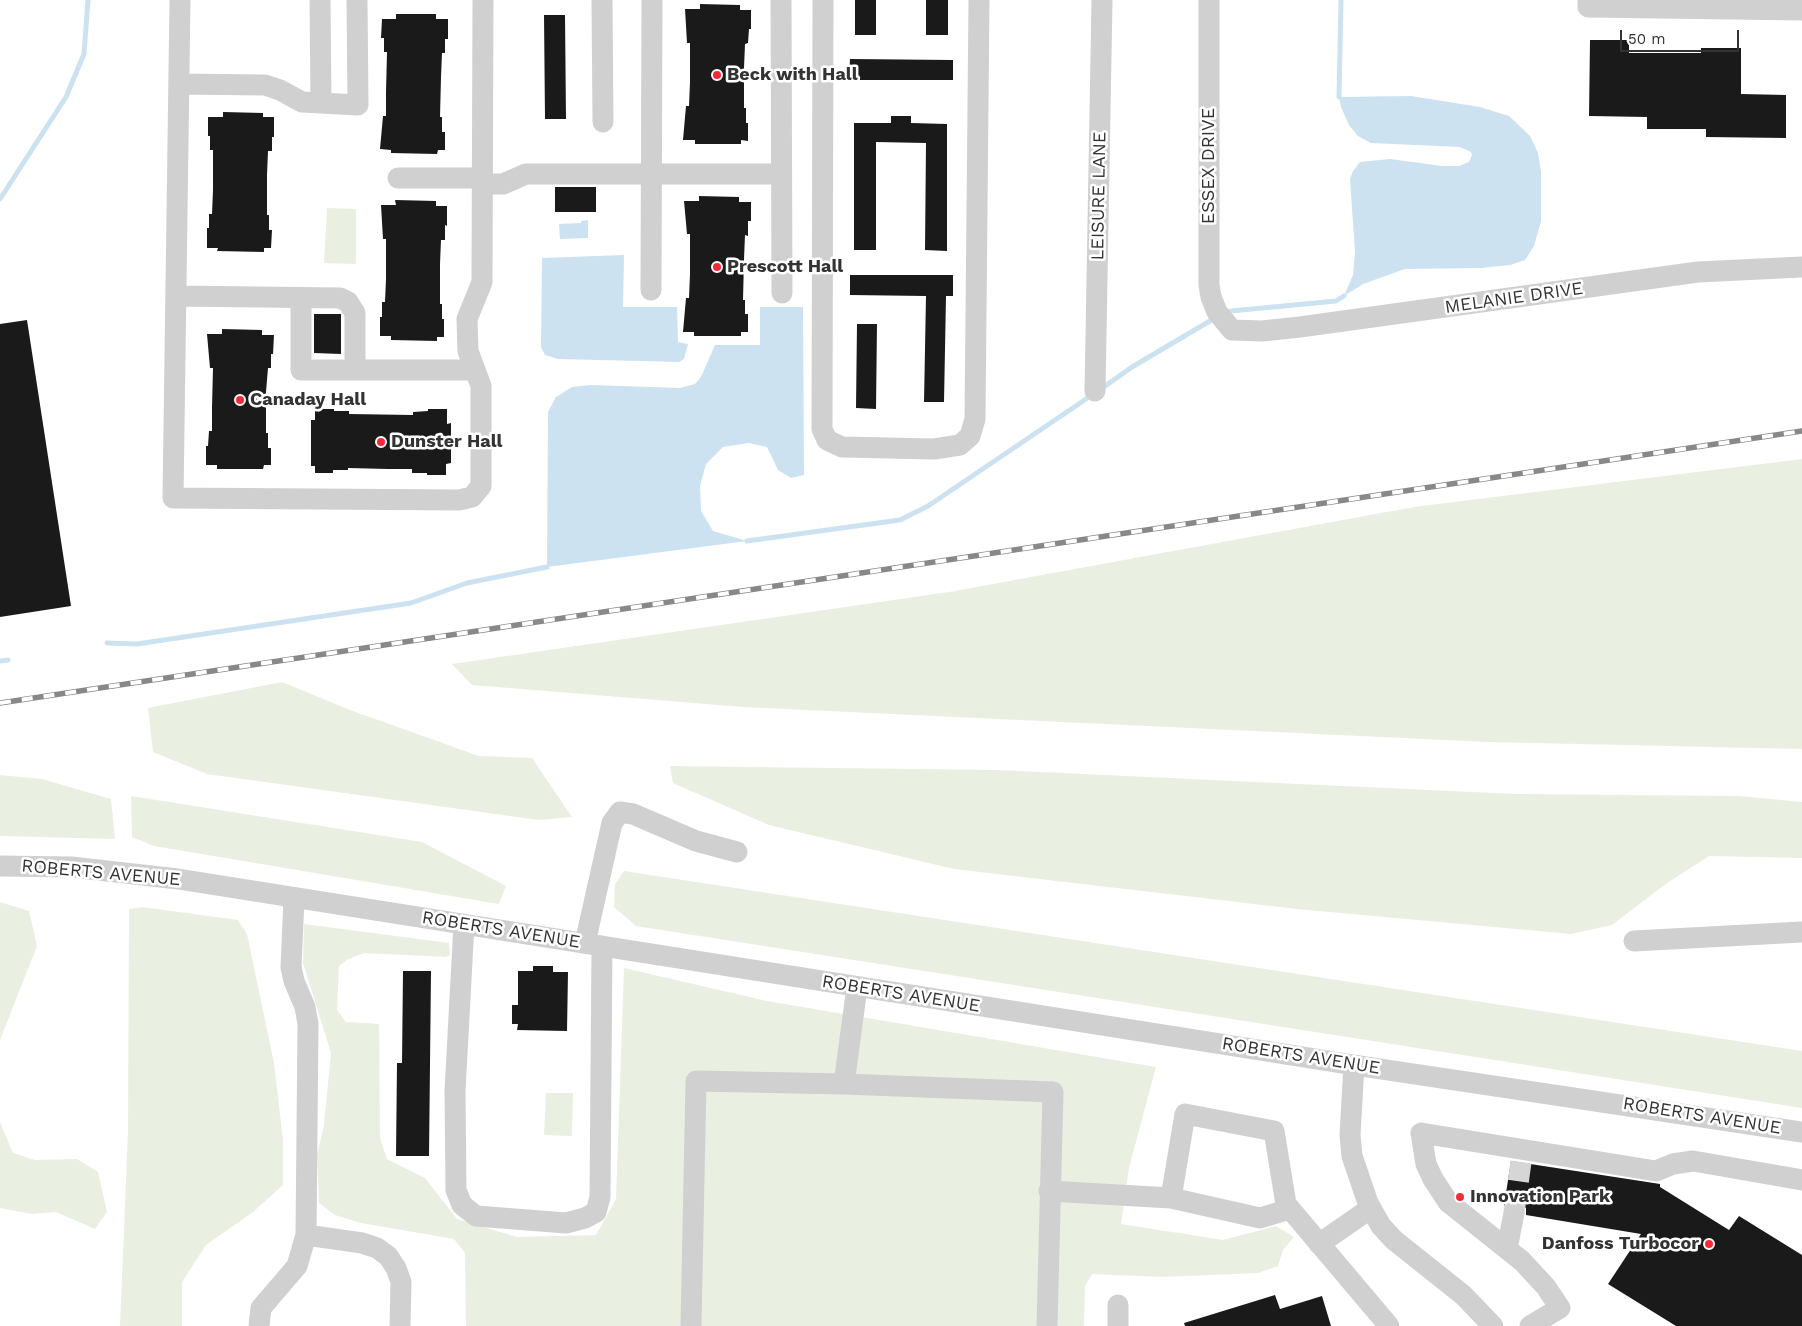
<!DOCTYPE html>
<html>
<head>
<meta charset="utf-8">
<style>
	body { margin:0 }
	#map { position:relative; width:1802px; height:1326px; overflow:hidden; background:#fff; font-family:"Work Sans",sans-serif }
	canvas { display:block }
	.scale { position:absolute; left:1620px; top:30px; width:119px; height:22px; box-sizing:border-box; border:2px solid #333; border-top:0; padding-left:6px; font-size:15px; line-height:18px; white-space:nowrap; color:#333; -webkit-text-stroke:4px #fff; paint-order:stroke }
</style>
</head>
<body>
<div id="map">
<canvas width="1802" height="1326"></canvas>
<div class="scale">50 m</div>
</div>
<script>
const g = document.querySelector('canvas').getContext('2d');
g.lineJoin = 'round';
function fill(path, color) {
  g.fillStyle = color;
  g.fill(path, 'evenodd');
}
function poly(rows) {
  const path = new Path2D();
  for (const r of rows) {
    path.moveTo(r[0], r[1]);
    for (let i = 2; i < r.length; i += 2) path.lineTo(r[i], r[i + 1]);
  }
  return path;
}
function strokePath(path, color, width, dash) {
  g.strokeStyle = color;
  g.lineWidth = width;
  g.lineCap = dash ? 'butt' : 'round';
  g.setLineDash(dash || []);
  g.stroke(path);
}
function label(font, color, halo, rows, align = 'center') {
  g.font = font + ' "Work Sans",sans-serif';
  g.lineWidth = 5;
  g.setLineDash([]);
  g.textBaseline = 'middle';
  g.strokeStyle = halo;
  g.fillStyle = color;
  for (const [text, x, y, turn = 0] of rows) {
    g.save();
    g.translate(x, y);
    g.rotate((+turn || 0) * Math.PI / 180);
    g.textAlign = isNaN(turn) ? turn : align;
    if (halo) g.strokeText(text, 0, 0);
    g.fillText(text, 0, 0);
    g.restore();
  }
}
const green = poly([
	[327,208,356,209,356,264,324,263],
	[1802,459,1802,749,1488,742,743,707,472,685,452,664,949,592,1414,507],
	[282,682,350,710,479,756,532,758,572,817,539,820,207,774,153,752,148,708],
	[670,766,996,770,1516,794,1739,796,1802,802,1802,858,1709,856,1667,883,1612,925,1571,934,1297,909,954,869,769,825,673,783],
	[0,775,42,779,111,799,115,839,0,836],
	[131,796,422,842,506,886,499,904,154,846,132,837],
	[624,871,1802,1051,1802,1108,636,926,614,907,615,884],
	[0,902,29,911,37,946,0,1040],
	[142,907,238,920,247,934,274,1063,283,1140,283,1185,253,1212,206,1245,182,1282,182,1326,120,1326,128,1132,129,909],
	[304,924,449,943,450,955,446,957,364,953,348,959,339,966,337,1010,346,1022,379,1024,380,1138,387,1159,425,1178,457,1219,517,1237,596,1235,616,1199,624,968,767,1001,1156,1067,1129,1168,1121,1224,1223,1240,1276,1226,1294,1237,1283,1250,1278,1266,1258,1273,1161,1277,1092,1274,1085,1286,1084,1326,466,1326,465,1253,454,1239,361,1223,335,1215,319,1203,317,1155,324,1125,331,1053,303,963],
	[546,1093,573,1093,572,1136,544,1135],
	[0,1122,13,1153,35,1160,77,1159,98,1172,107,1212,95,1229,56,1212,32,1214,0,1208]
]);
const water = poly([
	[1411,96,1480,107,1509,116,1530,136,1538,153,1541,172,1541,221,1534,246,1525,260,1510,265,1481,268,1405,269,1363,284,1344,296,1353,275,1355,252,1350,179,1353,171,1360,162,1390,159,1442,166,1459,166,1469,162,1472,155,1471,152,1460,147,1371,143,1358,136,1349,125,1341,107,1339,97],
	[588,220,588,238,560,239,559,224,581,223,581,221],
	[624,255,623,307,677,307,678,342,688,344,684,359,679,362,558,359,545,355,541,347,542,258],
	[760,307,803,307,804,475,791,478,778,470,767,447,749,443,723,447,706,464,700,486,701,511,713,531,747,541,547,567,548,412,556,397,572,387,590,385,680,388,695,384,701,377,715,345,760,345]
]);
const stream = poly([
	[1339,97,1341,0],
	[0,199,66,97,84,54,88,0],
	[1225,314,1231,311,1336,301,1344,296],
	[1101,389,1132,367,1215,318],
	[747,541,900,520,928,506,1092,395],
	[107,643,137,644,411,603,467,583,547,567],
	[0,661,8,660]
]);
const building = poly([
	[855,0,876,0,876,35,855,35],
	[926,0,948,0,948,35,926,35],
	[700,4,740,5,740,10,751,10,751,29,749,29,748,43,745,44,744,68,744,108,746,108,746,123,748,123,748,141,741,140,741,144,695,144,695,140,683,140,686,106,689,106,690,82,690,43,687,43,685,9,700,9],
	[396,14,436,14,436,19,448,19,448,39,445,39,445,53,442,53,441,77,440,117,442,117,442,132,445,132,445,150,438,150,437,154,391,153,391,150,380,149,383,116,386,116,386,92,387,52,384,52,384,38,381,38,382,19,396,19],
	[544,15,565,15,566,119,545,119],
	[1590,40,1629,40,1629,53,1701,53,1701,48,1741,48,1741,94,1786,95,1786,138,1706,137,1706,129,1647,129,1647,117,1589,116],
	[850,59,953,60,953,80,849,80],
	[223,112,263,113,263,117,274,117,274,137,272,137,272,151,268,151,267,175,267,215,269,215,269,230,272,230,271,248,264,248,264,252,217,251,218,248,207,248,207,228,209,228,209,214,212,214,213,190,213,150,210,150,210,136,208,136,208,117,223,117],
	[891,116,911,116,911,123,947,124,947,251,925,250,926,143,876,142,876,250,854,250,854,123,891,123],
	[555,187,596,187,596,212,555,212],
	[699,196,739,197,739,202,751,202,751,221,748,221,748,236,745,235,744,259,743,300,745,300,745,314,748,314,748,332,741,332,741,336,694,336,694,332,683,332,686,298,689,298,690,274,690,234,687,234,684,201,699,201],
	[395,200,436,201,436,206,447,206,447,226,445,225,445,240,441,240,440,264,440,304,442,304,442,319,444,319,444,337,437,337,437,341,391,340,391,336,380,336,380,317,382,317,382,302,385,302,386,279,386,239,383,239,381,205,396,205],
	[850,275,953,275,953,296,946,296,944,402,924,402,926,296,850,295],
	[314,314,341,314,341,354,314,353],
	[27,320,71,606,0,617,0,324],
	[857,324,877,324,876,409,856,408],
	[222,329,262,330,262,335,274,335,273,354,271,354,271,368,268,368,266,392,266,433,268,433,268,448,271,448,271,465,264,465,263,469,217,469,217,465,206,465,206,446,208,446,209,431,212,431,212,407,213,368,210,368,207,334,222,334],
	[315,409,334,409,334,411,349,411,349,414,413,415,413,412,428,411,428,409,447,409,447,424,451,423,451,463,446,464,446,475,427,475,427,473,412,473,412,469,388,469,348,468,348,470,333,470,333,473,315,473,315,466,311,466,311,420,315,420],
	[533,966,553,966,553,972,568,972,567,1031,517,1030,518,1024,512,1024,512,1005,518,1005,518,971,533,971],
	[403,971,431,971,429,1156,396,1156,397,1063,402,1063],
	[1511,1161,1660,1184,1660,1187,1729,1230,1739,1216,1802,1255,1802,1326,1676,1326,1608,1284,1641,1234,1526,1215,1526,1208,1517,1201,1509,1201,1504,1206],
	[1275,1295,1280,1309,1322,1296,1331,1326,1185,1326,1184,1323]
]);
const minorTunnel = poly([
	[1514,1213,1521,1162]
]);
const minor = poly([
	[180,0,173,498,459,500,472,497,481,486,481,386,468,351,467,319,482,282,483,0],
	[320,0,321,103],
	[602,0,603,122],
	[781,0,782,293],
	[823,0,822,429,827,440,842,447,934,449,960,445,970,436,975,419,979,0],
	[1209,0,1209,285,1211,297,1217,312,1232,330,1262,331,1300,327,1698,272,1802,267],
	[1588,0,1588,7,1802,10],
	[179,84,265,85,280,90,302,102,358,105,357,0],
	[398,178,483,178],
	[482,184,503,184,526,174,781,174],
	[651,290,652,0],
	[176,296,340,298,348,302,355,313,355,370],
	[301,298,301,370,475,370],
	[1095,391,1102,0],
	[0,866,71,867,178,879,1354,1065,1802,1132],
	[464,924,455,1091,456,1190,462,1205,476,1216,566,1223,585,1218,596,1212,600,1197,602,946],
	[1634,941,1802,932],
	[585,943,612,823,620,812,633,814,696,841,737,852],
	[1354,1065,1350,1135,1352,1156,1368,1203,1381,1226,1394,1240,1463,1295,1493,1326],
	[844,1084,857,987],
	[1049,1191,1171,1198],
	[1290,1209,1260,1218,1171,1198,1185,1114,1274,1131,1286,1204,1389,1326],
	[306,1235,362,1243,377,1248,388,1256,396,1268,401,1282,400,1326],
	[1319,1244,1371,1208],
	[1507,1249,1514,1213],
	[259,1326,261,1308,297,1266,306,1235,308,1024,305,1007,294,981,291,967,294,899],
	[691,1326,696,1081,844,1084,1053,1092,1047,1326],
	[1118,1326,1118,1305],
	[1530,1326,1560,1308,1546,1287,1522,1261,1448,1202,1433,1179,1426,1164,1421,1133,1656,1171,1673,1164,1693,1161,1802,1180]
]);
const rail = poly([
	[0,703,1802,431]
]);
const markers = [
	[717,75,5,"#f52a38"],
	[717,267,5,"#f52a38"],
	[240,400,5,"#f52a38"],
	[381,442,5,"#f52a38"],
	[1460,1197,5,"#f52a38"],
	[1709,1244,5,"#f52a38"]
];
const poiNames = [
	["Beck with Hall",727,75],
	["Prescott Hall",727,267],
	["Canaday Hall",250,400],
	["Dunster Hall",391,442],
	["Innovation Park",1470,1197],
	["Danfoss Turbocor",1699,1244,"right"]
];
const streetNames = [
	["ESSEX DRIVE",1209,166,-90],
	["LEISURE LANE",1099,196,-89],
	["MELANIE DRIVE",1514,298,-8],
	["ROBERTS AVENUE",101,873,5],
	["ROBERTS AVENUE",501,930,9],
	["ROBERTS AVENUE",901,994,9],
	["ROBERTS AVENUE",1301,1056,9],
	["ROBERTS AVENUE",1702,1116,9]
];
fill(green, '#e9f0e1');
fill(water, '#cce2f1');
strokePath(stream, '#cce2f1', 5);
fill(building, '#1a1a1a');
strokePath(minorTunnel, '#d6d6d6', 21, [21, 11]);
strokePath(minor, '#d0d0d0', 21);
strokePath(rail, '#888', 5.5);
strokePath(rail, '#fff', 4, [11]);
for (const [x, y, r, color] of markers) {
  const dot = new Path2D();
  dot.arc(x, y, r, 0, 2 * Math.PI);
  g.fillStyle = color;
  g.fill(dot);
  strokePath(dot, '#fff', 2);
}
label('bold 18px', '#333', '#fff', poiNames, 'left');
label('18px', '#333', '#fff', streetNames);
</script>
</body>
</html>
